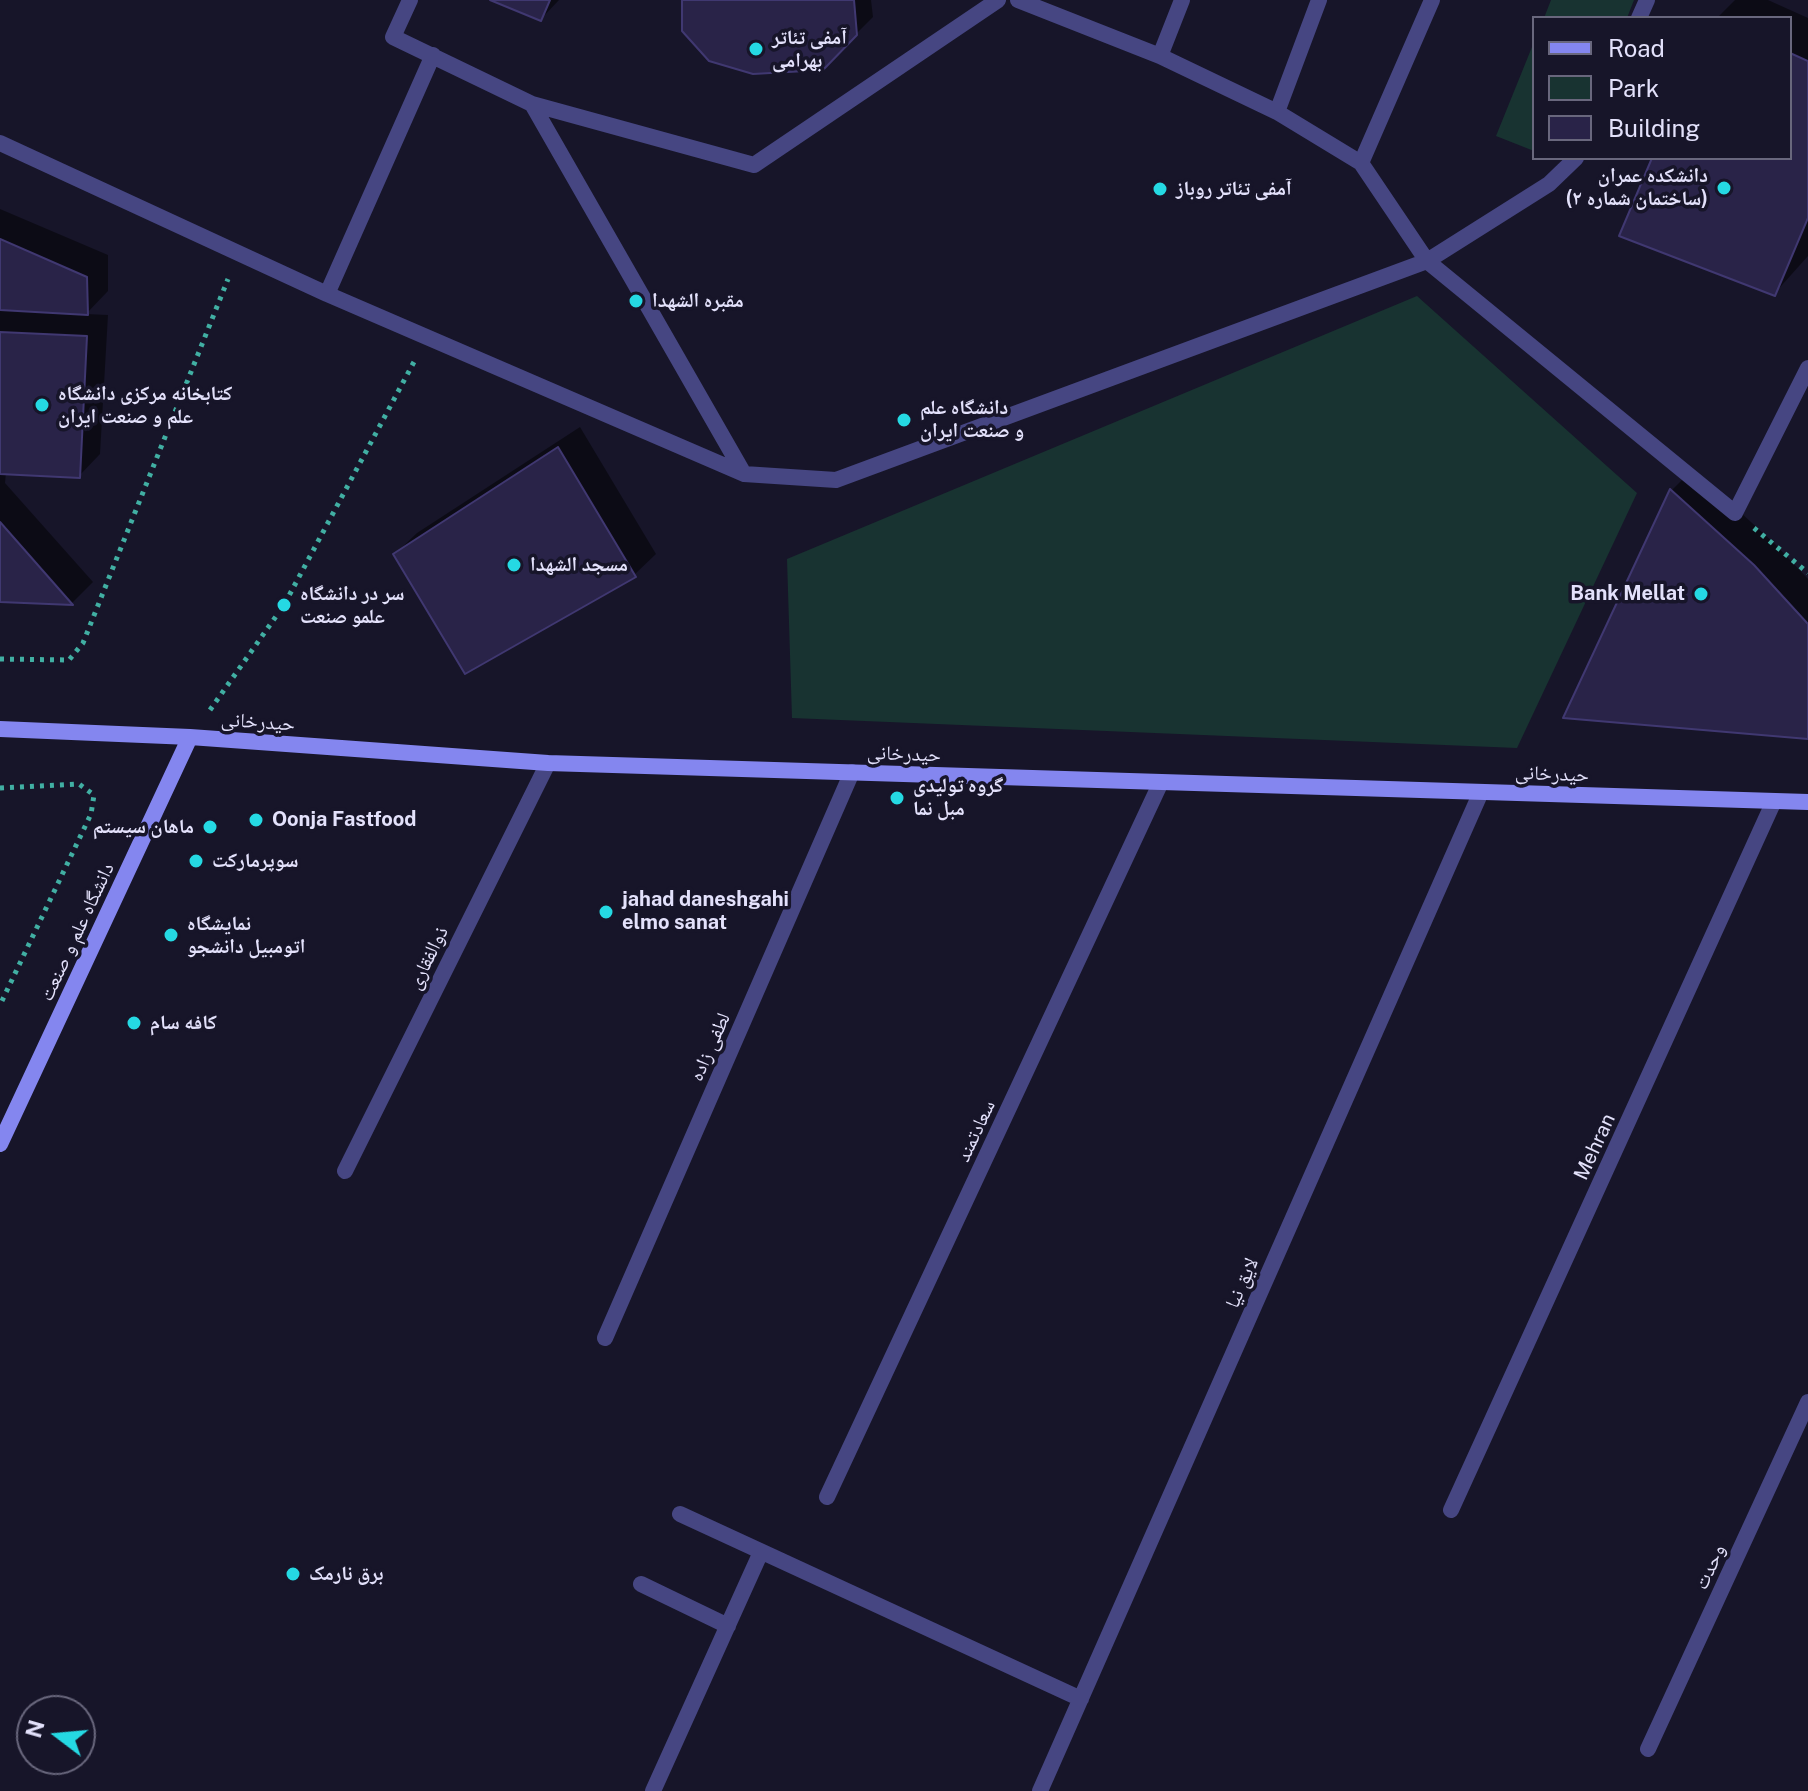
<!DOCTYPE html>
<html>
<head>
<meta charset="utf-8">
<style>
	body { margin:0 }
	#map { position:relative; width:1808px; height:1791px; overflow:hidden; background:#171529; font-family:"Public Sans",sans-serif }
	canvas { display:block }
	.legend { position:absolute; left:1532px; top:16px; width:260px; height:144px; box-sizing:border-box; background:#171529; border:2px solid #69677d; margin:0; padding:10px 14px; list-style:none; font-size:24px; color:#e3e1fb }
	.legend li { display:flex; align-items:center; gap:16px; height:40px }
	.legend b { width:40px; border:2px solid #69677d }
	.north { position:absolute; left:16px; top:1695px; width:80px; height:80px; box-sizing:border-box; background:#171529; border:2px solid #69677d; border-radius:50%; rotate:286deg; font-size:22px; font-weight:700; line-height:32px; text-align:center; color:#e3e1fb }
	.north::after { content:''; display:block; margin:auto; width:28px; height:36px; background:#25d9e3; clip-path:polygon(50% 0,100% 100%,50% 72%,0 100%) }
</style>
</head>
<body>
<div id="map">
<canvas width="1808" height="1791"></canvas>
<ul class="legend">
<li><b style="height:10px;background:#8486ef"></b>Road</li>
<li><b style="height:22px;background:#183331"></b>Park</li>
<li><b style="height:22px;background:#292348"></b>Building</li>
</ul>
<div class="north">N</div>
</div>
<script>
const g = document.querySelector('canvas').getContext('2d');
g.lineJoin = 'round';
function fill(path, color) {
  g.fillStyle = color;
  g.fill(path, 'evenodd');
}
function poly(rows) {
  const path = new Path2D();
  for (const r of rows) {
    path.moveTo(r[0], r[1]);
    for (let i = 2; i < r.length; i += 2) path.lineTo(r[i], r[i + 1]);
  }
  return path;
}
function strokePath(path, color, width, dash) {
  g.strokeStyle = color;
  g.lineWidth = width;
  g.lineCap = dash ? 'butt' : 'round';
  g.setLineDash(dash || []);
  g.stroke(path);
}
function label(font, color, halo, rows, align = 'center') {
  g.font = font + ' "Public Sans","Noto Naskh Arabic",sans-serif';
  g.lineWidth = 7;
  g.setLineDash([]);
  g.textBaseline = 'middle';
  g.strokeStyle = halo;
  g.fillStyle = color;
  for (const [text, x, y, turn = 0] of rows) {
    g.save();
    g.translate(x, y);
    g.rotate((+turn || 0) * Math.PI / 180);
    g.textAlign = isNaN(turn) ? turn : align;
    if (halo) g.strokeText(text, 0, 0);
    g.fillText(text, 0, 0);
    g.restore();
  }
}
const green = poly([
	[1551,0,1634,0,1627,18,1544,18],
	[1534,42,1534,151,1496,136],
	[1417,296,1637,493,1517,748,792,718,787,559]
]);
const shadow = poly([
	[496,0,559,0,541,19],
	[684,0,871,0,873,17,822,68],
	[1735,0,1768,0,1808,18,1808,256,1774,294,1655,158,1790,158,1790,18,1717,18],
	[0,209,108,255,108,291,86,314,108,315,100,454,79,476,6,472,5,483,93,582,72,603,0,600],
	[580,427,656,554,634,575,395,554,417,533],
	[1693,469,1775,544,1808,579,1808,737,1566,716,1672,490]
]);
const building = poly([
	[490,0,550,0,541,21,490,0],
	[682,0,854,0,857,35,823,70,753,74,709,61,682,31,682,0],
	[1790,53,1808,61,1808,218,1775,296,1619,236,1652,158,1790,158,1790,53],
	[0,239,87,277,88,315,0,310,0,239],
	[0,332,87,336,80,478,0,474,0,332],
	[558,447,636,577,465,674,393,554,558,447],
	[1670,489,1754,565,1808,624,1808,739,1563,718,1670,489],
	[0,522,73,605,0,602,0,522]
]);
const path = poly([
	[1754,528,1808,573],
	[0,659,69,660,83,643,228,279],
	[210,710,284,605,415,360],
	[0,788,79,784,94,795,91,814,0,1005]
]);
const service = poly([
	[410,0,393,37,532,104,744,474],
	[1018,0,1160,56,1277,112,1361,163,1427,261,1735,513,1808,368],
	[1639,18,1647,0],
	[1160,56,1182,0],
	[532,104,754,165,998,0],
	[1277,112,1319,0],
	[0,143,327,294,744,474,836,480,1427,261,1549,184,1576,158],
	[1361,163,1432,0],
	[327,294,433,55]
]);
const minor = poly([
	[345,1171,548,763],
	[605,1338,852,772],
	[827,1497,1161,782],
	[1451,1510,1774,801],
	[680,1514,1081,1699],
	[641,1584,728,1626],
	[1648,1749,1808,1402],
	[653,1791,761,1552],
	[1040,1791,1481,792]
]);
const secondary = poly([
	[0,729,190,737,548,763,1808,802],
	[0,1144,190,737]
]);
const markers = [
	[756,49,8,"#25d9e3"],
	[1724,188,8,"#25d9e3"],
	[1160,189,8,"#25d9e3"],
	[636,301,8,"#25d9e3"],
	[42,405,8,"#25d9e3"],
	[904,420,8,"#25d9e3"],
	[514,565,8,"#25d9e3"],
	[1701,594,8,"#25d9e3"],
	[284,605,8,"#25d9e3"],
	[897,798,8,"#25d9e3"],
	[256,820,8,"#25d9e3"],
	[210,827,8,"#25d9e3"],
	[196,861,8,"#25d9e3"],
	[606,912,8,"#25d9e3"],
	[171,935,8,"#25d9e3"],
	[134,1023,8,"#25d9e3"],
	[293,1574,8,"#25d9e3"]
];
const poiNames = [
	["آمفی تئاتر",772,38],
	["بهرامی",772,61],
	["دانشکده عمران",1708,176,"right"],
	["(ساختمان شماره ۲)",1708,199,"right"],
	["آمفی تئاتر روباز",1176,189],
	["مقبره الشهدا",652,301],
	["کتابخانه مرکزی دانشگاه",58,394],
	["علم و صنعت ایران",58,417],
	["دانشگاه علم",920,408],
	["و صنعت ایران",920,431],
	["مسجد الشهدا",530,565],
	["سر در دانشگاه",300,594],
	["علمو صنعت",300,617],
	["Bank Mellat",1685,594,"right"],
	["گروه تولیدی",913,786],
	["مبل نما",913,809],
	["Oonja Fastfood",272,820],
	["ماهان سیستم",194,827,"right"],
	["سوپرمارکت",212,861],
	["jahad daneshgahi",622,900],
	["elmo sanat",622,923],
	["نمایشگاه",187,924],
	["اتومبیل دانشجو",187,947],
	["کافه سام",150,1023],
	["برق نارمک",309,1574]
];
const streetNames = [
	["حیدرخانی",258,722,4],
	["حیدرخانی",904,754,2],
	["حیدرخانی",1552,774,2],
	["دانشگاه علم و صنعت",77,932,-65],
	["ذوالفقاری",428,958,-64],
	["لطفی زاده",710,1047,-66],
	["سعادتمند",976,1131,-65],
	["Mehran",1595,1147,-65],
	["لایق نیا",1242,1283,-66],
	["وحدت",1710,1567,-65]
];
fill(green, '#183331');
fill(shadow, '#0007');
fill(building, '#292348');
strokePath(building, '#403871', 2);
strokePath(path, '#41afa3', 5, [4, 6]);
strokePath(service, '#464682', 16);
strokePath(minor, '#464682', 16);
strokePath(secondary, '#8486ef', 16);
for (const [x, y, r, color] of markers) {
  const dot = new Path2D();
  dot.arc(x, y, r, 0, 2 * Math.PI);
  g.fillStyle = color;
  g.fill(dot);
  strokePath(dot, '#171529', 3);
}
label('bold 20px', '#e3e1fb', '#171529', poiNames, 'left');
label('20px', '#e3e1fb', '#171529', streetNames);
</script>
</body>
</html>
